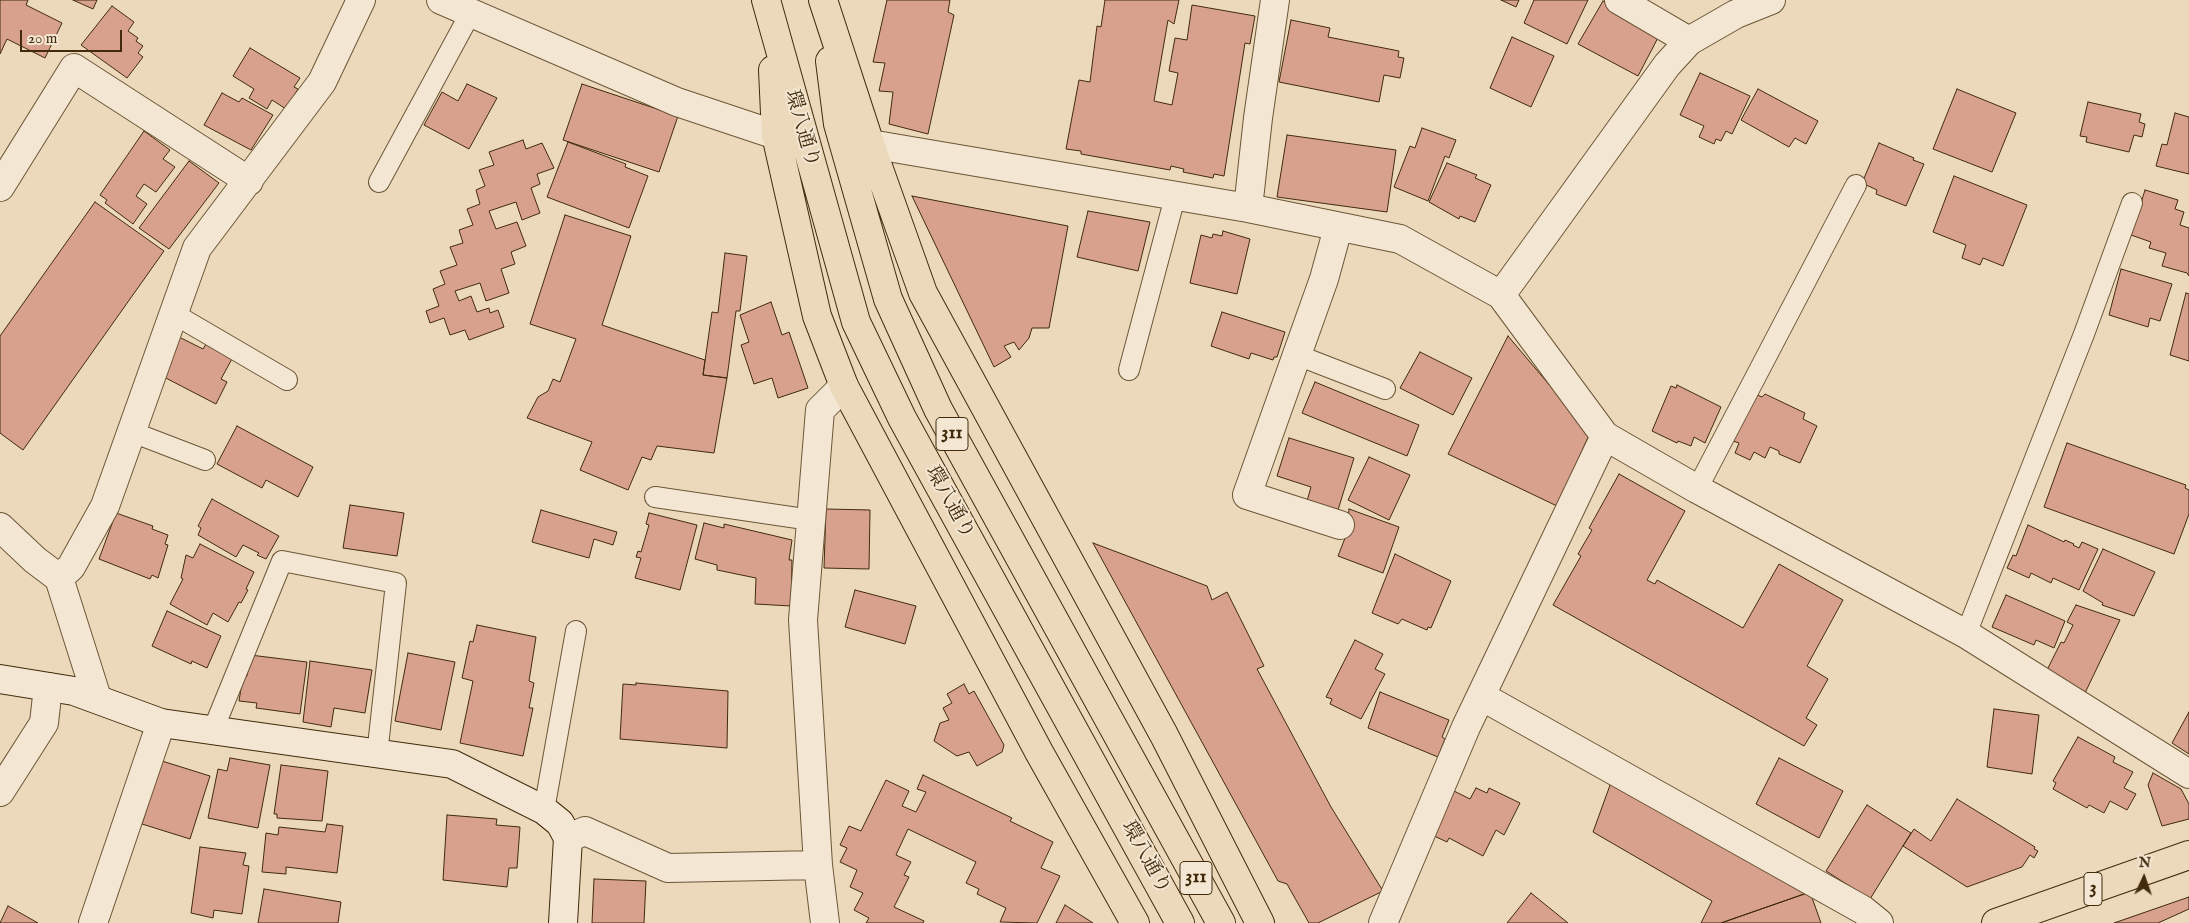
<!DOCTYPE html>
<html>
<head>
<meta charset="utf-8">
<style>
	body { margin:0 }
	#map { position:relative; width:2189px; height:923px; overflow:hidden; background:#ecd9bb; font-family:"IM FELL English",serif }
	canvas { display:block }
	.north { position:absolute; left:2119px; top:853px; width:50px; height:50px; -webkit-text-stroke:4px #f3e6d3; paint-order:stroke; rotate:3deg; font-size:14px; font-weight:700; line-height:20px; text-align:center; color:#412b0b }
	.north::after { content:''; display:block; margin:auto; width:18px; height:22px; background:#412b0b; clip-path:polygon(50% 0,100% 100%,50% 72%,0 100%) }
	.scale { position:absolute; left:20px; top:30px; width:102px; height:22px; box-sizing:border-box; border:2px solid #412b0b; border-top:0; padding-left:6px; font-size:15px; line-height:18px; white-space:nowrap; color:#412b0b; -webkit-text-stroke:4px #f3e6d3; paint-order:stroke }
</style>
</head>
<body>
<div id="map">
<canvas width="2189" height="923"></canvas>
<div class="north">N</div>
<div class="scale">20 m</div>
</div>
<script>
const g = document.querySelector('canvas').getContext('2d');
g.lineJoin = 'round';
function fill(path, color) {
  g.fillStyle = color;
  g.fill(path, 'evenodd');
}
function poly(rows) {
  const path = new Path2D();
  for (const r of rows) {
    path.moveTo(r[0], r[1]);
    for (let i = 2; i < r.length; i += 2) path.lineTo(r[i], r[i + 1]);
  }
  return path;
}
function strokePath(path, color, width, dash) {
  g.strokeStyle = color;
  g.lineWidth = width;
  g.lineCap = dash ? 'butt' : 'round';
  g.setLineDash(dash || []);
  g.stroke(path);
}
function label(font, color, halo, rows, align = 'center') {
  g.font = font + ' "IM FELL English","Noto Serif JP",serif';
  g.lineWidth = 4;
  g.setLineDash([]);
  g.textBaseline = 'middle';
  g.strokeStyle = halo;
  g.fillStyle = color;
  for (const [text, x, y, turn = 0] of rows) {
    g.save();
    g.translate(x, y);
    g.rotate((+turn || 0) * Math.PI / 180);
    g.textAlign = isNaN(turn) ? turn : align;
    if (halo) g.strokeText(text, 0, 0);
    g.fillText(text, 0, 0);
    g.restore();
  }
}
const building = poly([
	[0,0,28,0,26,5,62,23,45,58,7,39,0,54,0,0],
	[73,0,97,0,93,9,73,0],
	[887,0,950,0,948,12,954,15,928,134,889,124,893,92,879,91,885,63,873,62,887,0],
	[1105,0,1179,0,1174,24,1168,20,1154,101,1172,105,1178,73,1169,71,1175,38,1187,40,1192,5,1255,16,1250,44,1245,43,1224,176,1214,174,1213,178,1183,172,1184,169,1171,166,1170,170,1081,154,1081,151,1066,149,1079,80,1090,82,1097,26,1101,27,1105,0],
	[1501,0,1519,0,1516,7,1501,0],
	[1534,0,1588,0,1567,44,1524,23,1534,0],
	[1603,1,1661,32,1638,76,1578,44,1603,1],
	[112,6,134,22,128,31,138,38,136,41,143,46,138,53,143,57,127,78,81,45,112,6],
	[1291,20,1330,28,1328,37,1399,51,1398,57,1404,58,1400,78,1384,75,1379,102,1279,82,1291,20],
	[1512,37,1554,56,1531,107,1490,88,1512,37],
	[250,48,300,78,294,87,298,89,286,109,272,100,267,109,249,98,254,89,233,76,250,48],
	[1700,73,1750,96,1732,134,1726,131,1721,141,1716,139,1714,144,1699,137,1704,126,1680,115,1700,73],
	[467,84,497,98,469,149,424,125,442,92,458,101,467,84],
	[582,84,678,116,659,172,563,140,582,84],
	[1758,89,1818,121,1806,144,1795,138,1789,147,1741,120,1758,89],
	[1957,89,2016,113,1992,172,1933,149,1957,89],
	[222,93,239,102,242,98,273,115,251,150,204,125,222,93],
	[2088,102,2141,114,2139,122,2145,124,2142,137,2134,135,2129,152,2086,142,2087,137,2080,136,2088,102],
	[2175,113,2189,117,2189,174,2156,166,2162,144,2167,145,2175,113],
	[1422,128,1456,140,1449,158,1445,156,1428,201,1394,187,1410,146,1415,148,1422,128],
	[144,131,170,150,163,159,175,167,156,192,144,184,136,196,147,204,133,224,105,203,107,200,100,195,144,131],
	[1287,135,1396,150,1387,212,1277,197,1287,135],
	[523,140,526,149,542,143,554,168,537,174,540,184,531,188,540,213,522,220,516,202,489,211,496,229,517,222,526,246,511,252,515,264,501,269,509,293,486,301,480,283,455,291,459,301,471,296,477,312,489,308,490,313,498,310,504,327,469,340,465,330,450,335,444,318,430,323,426,311,439,306,433,289,445,284,440,271,457,265,450,247,463,243,459,230,473,225,467,209,480,204,476,190,485,186,479,170,494,165,489,152,523,140],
	[568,142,626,164,625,167,648,176,629,228,547,197,568,142],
	[1879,143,1914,158,1913,160,1924,164,1906,206,1876,194,1877,190,1862,183,1879,143],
	[189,161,219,183,169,249,139,228,189,161],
	[1447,163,1477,175,1475,178,1491,185,1475,222,1460,216,1459,219,1429,202,1447,163],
	[1954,176,2027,205,2003,266,1983,258,1980,265,1962,258,1966,245,1933,232,1954,176],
	[2145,190,2178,200,2175,209,2184,212,2180,225,2189,228,2189,276,2187,273,2162,266,2166,253,2149,248,2151,242,2131,235,2145,190],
	[912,196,1068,226,1049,328,1032,328,1029,338,1019,350,1014,342,1004,346,1011,357,994,367,912,196],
	[95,202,164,251,23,450,0,433,0,336,95,202],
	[1088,211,1150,222,1138,271,1077,257,1088,211],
	[565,215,631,236,602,325,705,360,703,375,727,378,714,453,657,446,651,460,642,457,628,490,580,470,592,442,527,418,538,397,548,391,553,379,560,382,576,339,530,324,565,215],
	[1223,231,1250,239,1237,294,1190,283,1201,235,1212,238,1213,234,1222,236,1223,231],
	[725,253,747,256,740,311,736,311,727,378,703,375,712,312,718,313,725,253],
	[2121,269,2172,284,2160,321,2150,318,2148,327,2109,315,2121,269],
	[2186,293,2189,294,2189,361,2170,355,2186,293],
	[771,302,782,335,789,332,808,388,778,398,772,378,754,384,741,345,749,342,740,315,771,302],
	[1222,312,1285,332,1277,357,1274,357,1273,360,1251,353,1249,359,1211,346,1222,312],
	[1508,336,1590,433,1557,506,1448,454,1508,336],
	[179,337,203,349,206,344,233,357,221,379,227,382,216,404,160,375,179,337],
	[1420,352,1472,378,1453,415,1400,388,1420,352],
	[1315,382,1419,425,1407,456,1302,413,1315,382],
	[1677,385,1721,407,1705,443,1694,437,1691,446,1678,441,1677,443,1652,431,1671,386,1676,388,1677,385],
	[1755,394,1762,397,1765,394,1805,413,1803,419,1817,426,1800,463,1779,454,1779,451,1770,447,1765,458,1754,452,1750,460,1735,453,1739,443,1733,441,1755,394],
	[237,426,313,467,298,497,266,480,262,488,217,464,237,426],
	[1289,438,1354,458,1338,510,1307,501,1311,487,1277,476,1289,438],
	[2067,443,2186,485,2185,488,2189,490,2189,514,2174,554,2044,507,2067,443],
	[1369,457,1410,475,1389,520,1348,500,1369,457],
	[1619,474,1685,511,1647,580,1655,584,1657,580,1743,628,1779,564,1843,600,1807,666,1828,679,1806,718,1817,725,1804,746,1553,605,1581,556,1578,554,1592,530,1589,528,1619,474],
	[212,499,279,536,266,559,257,555,259,553,243,545,236,557,198,535,201,528,198,526,212,499],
	[350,505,404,513,397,556,343,548,350,505],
	[826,509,870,510,869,569,824,568,826,509],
	[1349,509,1399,527,1383,573,1338,556,1347,533,1349,509],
	[541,510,617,532,613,545,594,539,589,558,532,542,541,510],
	[116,513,153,526,152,529,168,535,165,544,168,545,158,578,152,575,150,579,99,559,116,513],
	[649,513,697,525,680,590,635,578,641,558,636,557,638,551,641,552,649,525,646,524,649,513],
	[704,523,724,528,724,524,792,540,789,560,792,560,791,606,755,604,756,578,717,570,717,565,695,559,704,523],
	[2028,525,2064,542,2065,540,2074,544,2073,545,2079,548,2082,542,2098,549,2079,590,2053,578,2051,583,2031,573,2029,578,2007,568,2013,555,2016,556,2028,525],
	[1093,543,1207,586,1212,600,1227,592,1264,666,1257,669,1331,807,1383,891,1318,923,1309,923,1287,884,1278,881,1093,543],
	[200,544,254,572,246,589,248,590,241,603,239,602,228,622,213,613,207,625,170,604,183,579,181,578,186,555,193,558,200,544],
	[2103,549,2155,572,2134,616,2102,605,2103,603,2083,591,2103,549],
	[1395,554,1451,581,1431,628,1428,627,1427,630,1402,619,1398,624,1372,613,1395,554],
	[855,590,916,606,905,644,845,627,855,590],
	[2006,595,2065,621,2054,648,2036,640,2034,645,1992,627,2006,595],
	[2076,605,2120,620,2085,693,2047,670,2061,642,2064,643,2073,625,2067,622,2076,605],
	[167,611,221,636,207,668,192,661,191,664,152,646,167,611],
	[477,625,536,637,529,681,534,683,529,708,533,708,523,756,460,743,473,681,462,678,470,641,473,642,477,625],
	[1355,640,1383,654,1375,669,1385,674,1361,719,1330,704,1332,699,1326,697,1355,640],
	[408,653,455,662,441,730,395,721,408,653],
	[250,655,307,662,300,714,256,708,257,703,239,701,243,676,247,676,250,655],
	[310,661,372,670,365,713,334,708,331,727,303,722,310,661],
	[636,683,728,691,727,748,620,739,623,684,636,685,636,683],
	[964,684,969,694,974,691,1004,745,1002,752,977,766,969,752,957,756,934,741,940,723,949,720,943,708,952,703,947,694,964,684],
	[1380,692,1449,720,1442,737,1445,739,1438,757,1368,728,1380,692],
	[1994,709,2039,715,2032,774,1987,767,1994,709],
	[2189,712,2189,754,2172,743,2189,712],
	[2078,737,2115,757,2113,762,2133,772,2124,788,2136,794,2127,810,2110,801,2104,813,2089,805,2087,808,2053,789,2056,783,2053,781,2078,737],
	[230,758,270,765,258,828,208,818,218,769,227,771,230,758],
	[1779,758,1843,791,1819,838,1756,804,1779,758],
	[162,761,210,776,190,839,142,824,162,761],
	[281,765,328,771,322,821,277,818,277,814,274,814,281,765],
	[2153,773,2181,789,2189,804,2189,819,2162,826,2148,785,2153,773],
	[923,775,1012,818,1010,821,1053,842,1041,868,1060,876,1037,923,1000,922,1006,908,977,894,979,889,966,883,976,862,908,829,896,855,911,862,904,875,909,877,894,907,924,921,923,923,866,923,869,918,854,910,863,893,850,887,857,870,840,862,847,848,840,845,849,826,861,831,886,780,909,791,902,806,916,812,926,792,917,789,923,775],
	[1613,777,1810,892,1721,923,1701,923,1712,901,1593,832,1613,777],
	[1476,788,1487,793,1489,788,1520,803,1504,835,1496,830,1483,856,1449,838,1447,842,1432,835,1454,791,1470,799,1476,788],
	[1957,799,2035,847,2034,849,2038,851,2034,858,2030,855,2022,867,1967,887,1903,846,1914,829,1931,841,1957,799],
	[1867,805,1911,833,1870,899,1826,871,1867,805],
	[447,815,497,819,496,825,520,827,517,868,509,868,507,887,443,880,447,815],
	[327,824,343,826,337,873,286,867,286,874,262,872,266,833,278,835,279,827,325,832,327,824],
	[200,847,246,853,243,865,249,866,242,914,214,910,213,918,191,913,200,847],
	[594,879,646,881,644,923,592,923,594,879],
	[264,889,341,902,338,923,258,923,264,889],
	[1810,892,1821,923,1721,923,1810,892],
	[1531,893,1568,923,1507,923,1531,893],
	[2189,897,2189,909,2158,923,2114,923,2189,897],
	[1065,905,1093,923,1056,923,1065,905],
	[8,906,38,923,0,923,8,906]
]);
const lane = poly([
	[379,182,470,14],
	[174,314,287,380],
	[1297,355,1385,389],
	[1129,370,1175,197],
	[132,432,205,460],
	[1697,489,1856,185],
	[655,497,811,520],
	[1966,634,2084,334,2132,203],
	[213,730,282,561,396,583,377,755],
	[544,810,576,631]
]);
const street = poly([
	[441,0,677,102,776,135],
	[1619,0,1689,41],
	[870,144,1248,208,1400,239,1501,295,1605,436,1697,489,1966,634,2189,774],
	[0,187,74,68,249,181],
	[1248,208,1258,118,1275,0],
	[1338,228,1324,279,1247,495,1340,525],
	[1501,295,1667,65,1689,41,1736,14,1771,0],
	[0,527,35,560,59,578,97,698],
	[59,578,71,567,105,506,197,248,322,82,361,0],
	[1481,696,1863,910,1879,923],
	[0,792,44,723,48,687],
	[568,838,585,831,668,868,818,865],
	[93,923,161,723],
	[825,923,818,865,803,620,820,410,844,386],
	[1383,923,1466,727,1605,436]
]);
const secondary = poly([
	[0,679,74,691,161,723,452,764,544,810,560,823,568,838,563,923]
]);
const primary = poly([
	[766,0,856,322,902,418,1180,923],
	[823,0,870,144,923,293,1164,735,1260,923],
	[830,61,838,124,888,299,938,409,1221,923],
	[773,70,776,135,817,316,844,386,1039,752,1135,923],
	[1996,923,2189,855]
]);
const shields = [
	[952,434,32],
	[1196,878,32],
	[2093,889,18]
];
const shieldNames = [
	["311",952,434],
	["311",1196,878],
	["3",2093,889]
];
const streetNames = [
	["環八通り",801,129,74],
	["環八通り",949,503,61],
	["環八通り",1145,858,61]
];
fill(building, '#d7a18e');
strokePath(building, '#412b0b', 1);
strokePath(lane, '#6c5637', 22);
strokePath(street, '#6c5637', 30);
strokePath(secondary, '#412b0b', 30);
strokePath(primary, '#412b0b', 30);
strokePath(lane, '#f3e6d3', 20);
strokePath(street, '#f3e6d3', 28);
strokePath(secondary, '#f3e6d3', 28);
strokePath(primary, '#ecd9bb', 28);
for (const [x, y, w] of shields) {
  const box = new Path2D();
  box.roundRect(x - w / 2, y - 16.5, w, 33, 4);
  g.fillStyle = '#f3e6d3';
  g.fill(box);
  strokePath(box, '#412b0b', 1);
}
label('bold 19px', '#412b0b', null, shieldNames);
label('20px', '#412b0b', '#f3e6d3', streetNames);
</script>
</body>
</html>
